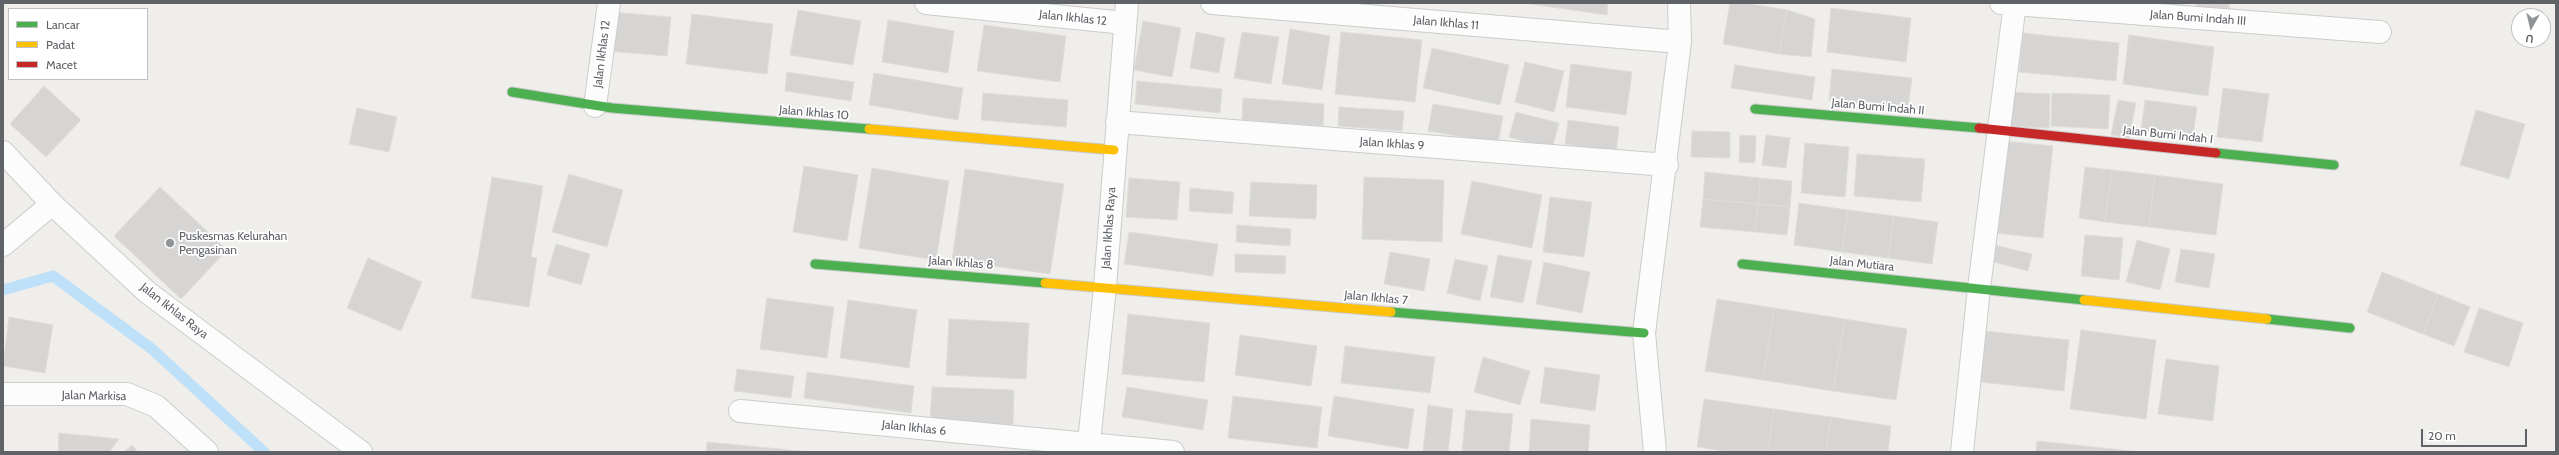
<!DOCTYPE html>
<html>
<head>
<meta charset="utf-8">
<style>
	body { margin:0 }
	#map { position:relative; width:2559px; height:455px; overflow:hidden; background:#efeeea; font-family:Cabin,sans-serif }
	canvas { display:block }
	.frame { position:absolute; inset:0; border:4px solid #5f6368; pointer-events:none }
	.legend { position:absolute; left:8px; top:8px; width:140px; height:72px; box-sizing:border-box; background:#fff; border:1px solid #bfc1c3; margin:0; padding:5px 7px; list-style:none; font-size:12px; color:#5f6368 }
	.legend li { display:flex; align-items:center; gap:8px; height:20px }
	.legend b { width:20px; border:1px solid #bfc1c3 }
	.north { position:absolute; left:2511px; top:8px; width:40px; height:40px; box-sizing:border-box; background:#fff; border:1px solid #bfc1c3; border-radius:50%; rotate:188deg; font-size:11px; font-weight:700; line-height:16px; text-align:center; color:#5f6368 }
	.north::after { content:''; display:block; margin:auto; width:14px; height:18px; background:#919496; clip-path:polygon(50% 0,100% 100%,50% 72%,0 100%) }
	.scale { position:absolute; left:2421px; top:429px; width:106px; height:18px; box-sizing:border-box; border:2px solid #5f6368; border-top:0; padding-left:5px; font-size:12px; line-height:14px; white-space:nowrap; color:#5f6368; -webkit-text-stroke:3px #fff; paint-order:stroke }
</style>
</head>
<body>
<div id="map">
<canvas width="2559" height="455"></canvas>
<div class="frame"></div>
<ul class="legend">
<li><b style="height:5px;background:#4caf50"></b>Lancar</li>
<li><b style="height:5px;background:#ffc107"></b>Padat</li>
<li><b style="height:5px;background:#c62828"></b>Macet</li>
</ul>
<div class="north">U</div>
<div class="scale">20 m</div>
</div>
<script>
const g = document.querySelector('canvas').getContext('2d');
g.lineJoin = 'round';
function poly(rows) {
  const path = new Path2D();
  for (const r of rows) {
    path.moveTo(r[0], r[1]);
    for (let i = 2; i < r.length; i += 2) path.lineTo(r[i], r[i + 1]);
  }
  return path;
}
function strokePath(path, color, width, dash) {
  g.strokeStyle = color;
  g.lineWidth = width;
  g.lineCap = dash ? 'butt' : 'round';
  g.setLineDash(dash || []);
  g.stroke(path);
}
function fill(path, color) {
  g.fillStyle = color;
  g.fill(path, 'evenodd');
}
function label(font, color, halo, rows, align = 'center') {
  g.font = font + ' Cabin,sans-serif';
  g.lineWidth = 3.5;
  g.setLineDash([]);
  g.textBaseline = 'middle';
  g.strokeStyle = halo;
  g.fillStyle = color;
  for (const [text, x, y, turn = 0] of rows) {
    g.save();
    g.translate(x, y);
    g.rotate((+turn || 0) * Math.PI / 180);
    g.textAlign = isNaN(turn) ? turn : align;
    if (halo) g.strokeText(text, 0, 0);
    g.fillText(text, 0, 0);
    g.restore();
  }
}
const stream = poly([
	[3,290,53,276,152,349,264,452]
]);
const building = poly([
	[1523,3,1608,3,1607,15,1523,3],
	[1730,3,1744,3,1787,10,1779,54,1723,44,1730,3],
	[2151,3,2183,3,2181,14,2150,8,2151,3],
	[2197,3,2230,3,2228,13,2196,9,2197,3],
	[1831,8,1911,18,1906,62,1827,52,1831,8],
	[798,10,861,21,853,65,790,55,798,10],
	[1787,10,1815,19,1811,57,1779,54,1787,10],
	[610,12,671,17,667,56,607,51,610,12],
	[692,14,773,24,767,74,686,64,692,14],
	[888,20,954,31,948,73,882,62,888,20],
	[1143,21,1181,28,1172,77,1134,70,1143,21],
	[984,25,1066,36,1060,82,977,71,984,25],
	[1290,29,1330,36,1322,90,1282,84,1290,29],
	[1196,32,1225,38,1219,73,1190,68,1196,32],
	[1242,32,1279,37,1271,84,1234,78,1242,32],
	[1341,32,1422,40,1415,102,1335,94,1341,32],
	[2023,33,2119,43,2116,81,2019,72,2023,33],
	[2129,35,2214,47,2208,96,2123,84,2129,35],
	[1432,48,1509,65,1500,105,1423,88,1432,48],
	[1525,62,1564,71,1554,112,1515,102,1525,62],
	[1571,64,1632,72,1626,115,1566,107,1571,64],
	[1735,65,1815,77,1812,100,1731,88,1735,65],
	[1832,69,1912,78,1908,109,1829,100,1832,69],
	[787,72,854,82,851,101,785,91,787,72],
	[874,73,963,88,958,120,869,105,874,73],
	[1137,81,1222,89,1220,113,1135,104,1137,81],
	[44,86,81,120,46,157,10,124,44,86],
	[2223,88,2269,94,2262,142,2217,137,2223,88],
	[2008,92,2050,94,2049,128,2006,126,2008,92],
	[983,93,1068,100,1066,127,981,120,983,93],
	[2052,93,2110,95,2108,129,2051,126,2052,93],
	[1243,98,1324,104,1323,126,1242,120,1243,98],
	[2118,100,2136,103,2129,138,2111,135,2118,100],
	[2145,100,2197,107,2193,136,2141,130,2145,100],
	[1433,104,1503,116,1498,143,1428,131,1433,104],
	[1339,107,1404,111,1402,131,1338,126,1339,107],
	[357,108,397,117,389,152,349,144,357,108],
	[2476,110,2525,124,2509,179,2460,165,2476,110],
	[1516,112,1559,123,1552,149,1509,137,1516,112],
	[1568,120,1619,127,1616,152,1565,144,1568,120],
	[1692,131,1730,132,1730,158,1691,157,1692,131],
	[1740,135,1756,136,1755,163,1739,162,1740,135],
	[1766,135,1790,138,1786,168,1762,165,1766,135],
	[2005,141,2053,146,2043,238,1995,233,2005,141],
	[1805,143,1849,147,1845,197,1801,193,1805,143],
	[1857,154,1925,159,1921,202,1854,196,1857,154],
	[804,166,858,175,847,241,793,232,804,166],
	[2085,167,2112,170,2105,222,2079,218,2085,167],
	[872,168,949,181,936,260,859,248,872,168],
	[965,169,1064,184,1050,274,952,260,965,169],
	[2112,170,2155,175,2149,227,2105,222,2112,170],
	[1705,172,1760,178,1758,204,1703,199,1705,172],
	[569,174,623,190,607,247,552,232,569,174],
	[2155,175,2223,184,2216,235,2149,227,2155,175],
	[492,177,543,186,531,257,537,258,529,307,471,298,492,177],
	[1364,177,1444,180,1442,242,1362,239,1364,177],
	[1129,178,1180,182,1177,220,1126,217,1129,178],
	[1760,178,1792,181,1790,207,1758,204,1760,178],
	[1472,181,1542,195,1532,248,1461,234,1472,181],
	[1251,182,1317,185,1316,219,1249,216,1251,182],
	[160,187,227,250,181,299,114,236,160,187],
	[1190,188,1234,192,1232,214,1189,211,1190,188],
	[1550,197,1592,202,1584,257,1543,252,1550,197],
	[1703,199,1758,204,1755,232,1700,227,1703,199],
	[1799,203,1848,210,1842,252,1794,245,1799,203],
	[1758,204,1790,207,1787,235,1755,232,1758,204],
	[1848,210,1894,216,1888,258,1842,252,1848,210],
	[1894,216,1938,222,1932,264,1888,258,1894,216],
	[1237,225,1291,229,1290,246,1236,242,1237,225],
	[1129,232,1218,244,1213,276,1124,264,1129,232],
	[2085,235,2123,238,2119,280,2081,276,2085,235],
	[2137,240,2170,249,2160,290,2126,282,2137,240],
	[556,244,590,254,581,285,547,275,556,244],
	[1990,244,2032,254,2028,271,1986,260,1990,244],
	[2181,249,2215,254,2209,288,2175,282,2181,249],
	[1390,252,1430,259,1424,291,1384,284,1390,252],
	[1235,254,1286,256,1285,274,1235,272,1235,254],
	[1498,255,1532,261,1523,303,1490,297,1498,255],
	[368,258,422,282,401,331,347,308,368,258],
	[1455,259,1488,266,1480,301,1447,293,1455,259],
	[1544,262,1590,272,1582,313,1536,304,1544,262],
	[2382,272,2438,294,2423,334,2367,312,2382,272],
	[2438,294,2470,307,2454,346,2423,334,2438,294],
	[767,298,834,307,827,358,760,349,767,298],
	[1717,299,1774,308,1763,380,1705,371,1717,299],
	[848,300,917,310,909,368,840,358,848,300],
	[1774,308,1845,319,1833,391,1763,380,1774,308],
	[2479,308,2523,323,2509,367,2464,352,2479,308],
	[1128,314,1210,323,1204,382,1122,374,1128,314],
	[9,317,53,325,45,373,3,366,9,317],
	[949,319,1029,323,1026,379,946,375,949,319],
	[1845,319,1907,329,1896,400,1833,391,1845,319],
	[1976,330,2069,340,2064,391,1971,381,1976,330],
	[2081,330,2156,340,2146,419,2070,409,2081,330],
	[1240,335,1317,346,1311,386,1235,375,1240,335],
	[1345,346,1435,357,1430,393,1341,383,1345,346],
	[1483,357,1530,371,1520,405,1474,392,1483,357],
	[2166,359,2219,366,2213,421,2158,414,2166,359],
	[1545,367,1600,375,1595,411,1540,403,1545,367],
	[737,369,794,376,791,398,734,391,737,369],
	[807,372,914,386,911,413,804,398,807,372],
	[932,387,1014,390,1013,425,930,421,932,387],
	[1127,387,1208,400,1203,430,1122,417,1127,387],
	[1233,396,1322,407,1317,448,1228,438,1233,396],
	[1334,396,1414,409,1408,449,1328,436,1334,396],
	[1704,399,1774,409,1768,452,1730,452,1697,447,1704,399],
	[1428,405,1453,409,1448,452,1423,452,1428,405],
	[1774,409,1831,417,1826,452,1768,452,1774,409],
	[1466,410,1513,414,1509,452,1462,452,1466,410],
	[1831,417,1891,426,1888,452,1826,452,1831,417],
	[1531,419,1590,425,1588,452,1529,452,1531,419],
	[59,433,119,439,109,452,58,452,59,433],
	[2037,441,2141,452,2036,452,2037,441],
	[707,442,811,452,706,452,707,442],
	[132,445,138,452,124,452,132,445]
]);
const street = poly([
	[926,3,1125,23],
	[1212,3,1680,42],
	[2001,3,2380,32],
	[595,106,609,3],
	[1117,122,1667,165],
	[3,152,52,204,147,292,361,452],
	[3,245,52,204],
	[3,394,127,394,156,406,207,452],
	[740,411,1173,452],
	[1088,452,1105,287,1127,3],
	[1655,452,1644,333,1680,42,1679,3],
	[1962,452,1979,288,2015,3]
]);
const fast = poly([
	[512,92,612,108,869,129],
	[1755,109,1979,128],
	[2216,153,2334,165],
	[815,264,1045,283],
	[1742,264,2084,300],
	[1391,312,1644,333],
	[2267,319,2350,328]
]);
const slow = poly([
	[869,129,1114,150],
	[1045,283,1391,312],
	[2084,300,2267,319]
]);
const jam = poly([
	[1979,128,2216,153]
]);
const markers = [
	[170,243,5,"#919496"]
];
const streetNames = [
	["Jalan Ikhlas 12",1073,18,6],
	["Jalan Bumi Indah III",2198,18,4],
	["Jalan Ikhlas 11",1446,23,5],
	["Jalan Ikhlas 12",602,54,-83],
	["Jalan Bumi Indah II",1878,107,5],
	["Jalan Ikhlas 10",814,113,5],
	["Jalan Bumi Indah I",2168,135,6],
	["Jalan Ikhlas 9",1392,144,4],
	["Jalan Ikhlas Raya",1109,228,-86],
	["Jalan Ikhlas 8",961,263,4],
	["Jalan Mutiara",1862,264,6],
	["Jalan Ikhlas 7",1376,298,5],
	["Jalan Ikhlas Raya",174,311,38],
	["Jalan Markisa",94,396,1],
	["Jalan Ikhlas 6",914,428,6]
];
const poiNames = [
	["Puskesmas Kelurahan",179,236],
	["Pengasinan",179,250]
];
strokePath(stream, '#bfe0f9', 11);
fill(building, '#d6d5d3');
strokePath(building, '#deddd9', 1);
strokePath(street, '#cbcccc', 24);
strokePath(fast, '#cacacb', 11);
strokePath(slow, '#cacacb', 11);
strokePath(jam, '#cacacb', 11);
strokePath(street, '#fdfcfc', 22);
strokePath(fast, '#4caf50', 9);
strokePath(slow, '#ffc107', 9);
strokePath(jam, '#c62828', 9);
for (const [x, y, r, color] of markers) {
  const dot = new Path2D();
  dot.arc(x, y, r, 0, 2 * Math.PI);
  g.fillStyle = color;
  g.fill(dot);
  strokePath(dot, '#fff', 1.5);
}
label('12px', '#5f6368', '#fff', streetNames);
label('12px', '#5f6368', '#fff', poiNames, 'left');
</script>
</body>
</html>
